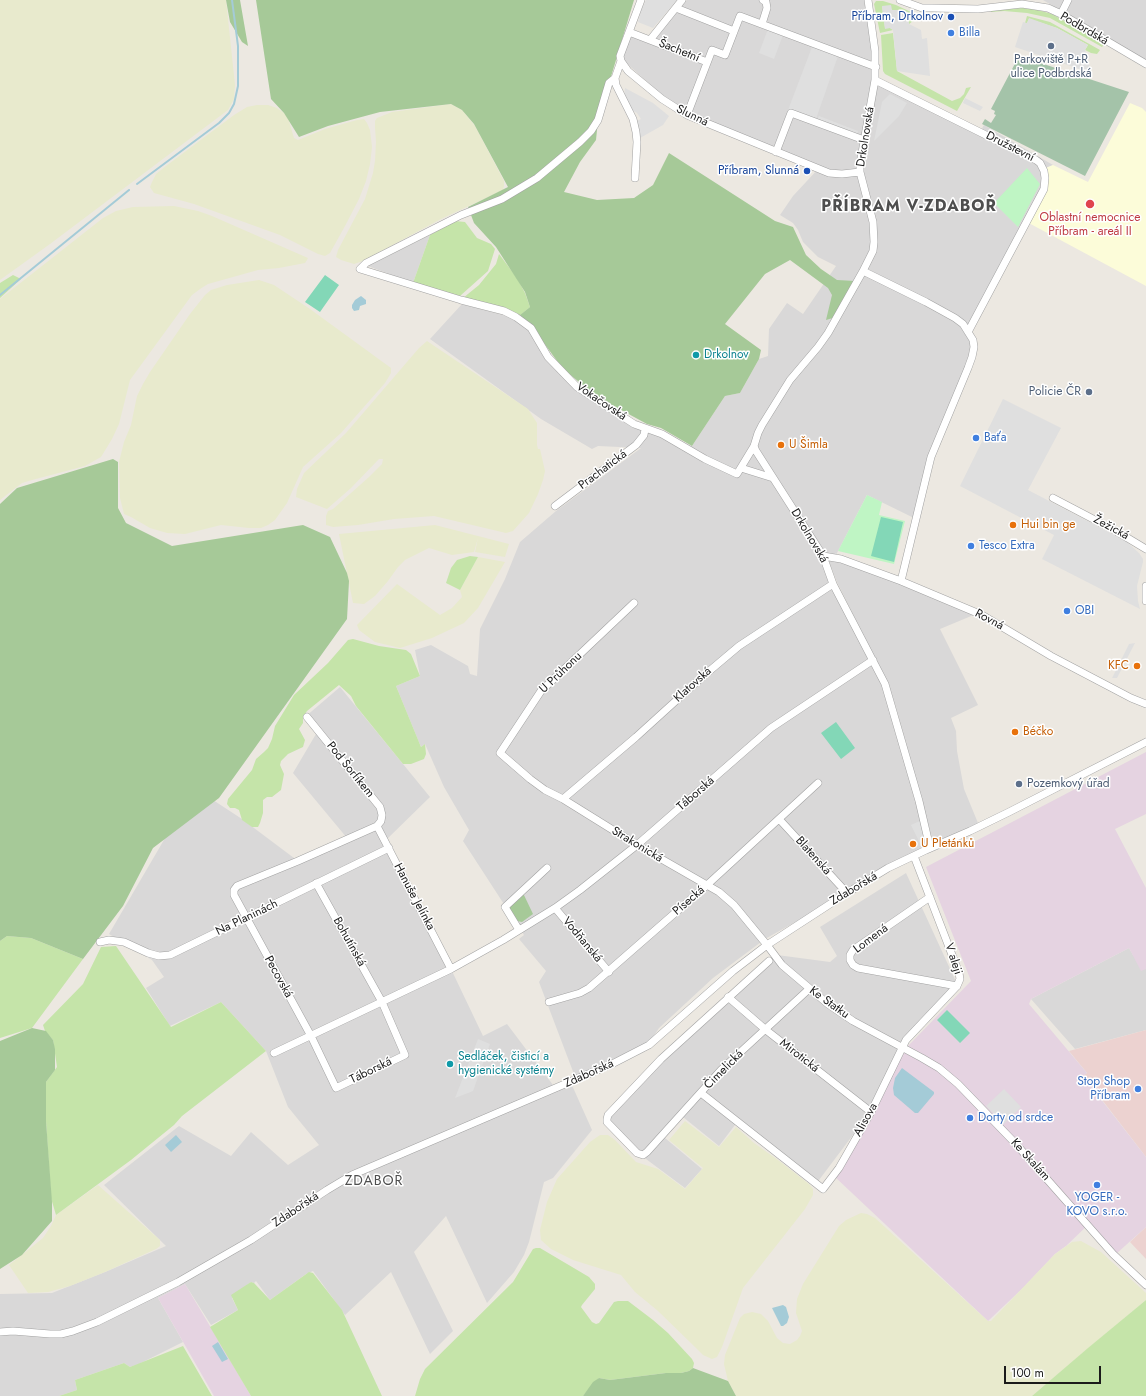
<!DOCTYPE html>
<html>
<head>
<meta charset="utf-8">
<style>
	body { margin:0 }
	#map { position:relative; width:1146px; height:1396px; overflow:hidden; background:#ece8e1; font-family:Jost,sans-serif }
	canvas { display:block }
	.scale { position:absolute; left:1004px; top:1366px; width:97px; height:18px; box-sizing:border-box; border:2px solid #1b1b1b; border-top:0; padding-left:5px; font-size:12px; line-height:14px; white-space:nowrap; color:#1b1b1b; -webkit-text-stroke:3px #fff; paint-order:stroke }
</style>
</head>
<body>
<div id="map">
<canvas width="1146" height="1396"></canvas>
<div class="scale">100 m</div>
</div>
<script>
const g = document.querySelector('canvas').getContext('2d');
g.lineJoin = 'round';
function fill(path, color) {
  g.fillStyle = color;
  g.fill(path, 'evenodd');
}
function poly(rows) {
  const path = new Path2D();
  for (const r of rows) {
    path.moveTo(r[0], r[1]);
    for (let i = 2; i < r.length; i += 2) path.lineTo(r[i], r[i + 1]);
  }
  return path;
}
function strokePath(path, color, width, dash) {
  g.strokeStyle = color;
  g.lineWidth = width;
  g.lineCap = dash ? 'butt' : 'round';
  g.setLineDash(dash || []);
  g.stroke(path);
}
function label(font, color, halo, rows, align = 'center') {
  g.font = font + ' Jost,sans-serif';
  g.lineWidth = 3;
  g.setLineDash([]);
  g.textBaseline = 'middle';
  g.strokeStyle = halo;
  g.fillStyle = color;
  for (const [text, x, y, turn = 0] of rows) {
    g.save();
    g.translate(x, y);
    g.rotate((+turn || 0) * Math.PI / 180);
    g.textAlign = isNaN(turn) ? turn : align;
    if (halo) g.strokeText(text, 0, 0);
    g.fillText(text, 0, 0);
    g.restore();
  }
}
const residential = poly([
	[687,0,864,0,877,63,877,80,981,130,984,125,1053,165,1041,170,1042,187,971,331,975,347,931,457,916,519,867,495,836,555,827,553,976,614,940,629,978,705,951,718,956,731,957,751,964,789,978,823,934,845,896,708,888,685,837,582,825,552,824,552,835,583,895,709,932,850,883,873,765,939,713,978,659,1028,643,1052,577,1082,539,982,546,971,519,939,524,935,463,841,469,830,444,787,425,744,421,747,396,686,420,676,415,650,431,645,468,666,470,674,477,676,480,629,505,579,520,542,556,511,641,448,598,446,592,449,541,419,430,339,462,304,510,317,530,332,573,387,633,428,655,432,692,446,725,396,740,393,759,359,768,356,769,329,787,303,803,314,836,266,818,257,803,242,798,230,793,223,780,215,793,196,819,168,689,113,657,91,622,59,631,34,653,40],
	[1043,0,1146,0,1146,66,1063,12],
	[430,235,413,283,368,266],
	[340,687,430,797,385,841,451,969,483,1036,507,1024,556,1089,571,1083,592,1130,553,1178,544,1182,529,1242,524,1255,514,1272,487,1303,446,1216,414,1252,453,1331,430,1354,391,1272,345,1315,313,1271,306,1274,270,1300,256,1281,254,1283,251,1282,232,1298,238,1310,211,1325,185,1284,158,1298,183,1342,139,1364,130,1367,124,1363,75,1380,77,1390,59,1396,0,1396,0,1294,52,1293,105,1272,166,1246,104,1185,179,1126,231,1156,251,1132,288,1165,319,1145,288,1107,266,1051,221,1002,170,1026,146,988,164,977,152,960,109,934,168,833,213,800,242,819,298,861,347,838,293,773,316,734,305,717],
	[906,873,957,984,902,1048,874,1107,816,1184,738,1121,719,1146,683,1117,665,1138,702,1169,685,1188,646,1159,608,1123,608,1115,661,1059,769,961,777,955,830,962,837,956,820,927],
	[1129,948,1133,955,1146,968,1146,1030,1075,1049,1031,999]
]);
const commercial = poly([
	[1146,1030,1146,1157,1083,1075,1087,1073,1069,1051],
	[1146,1227,1146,1259,1130,1242]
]);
const industrial = poly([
	[1146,752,1146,814,1115,829,1146,888,1146,969,1141,971,1129,948,1031,999,1029,1004,1087,1073,1083,1076,1146,1157,1146,1227,1116,1254,1090,1223,1066,1246,1055,1254,1024,1287,988,1321,835,1177,908,1046,971,981,926,867],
	[185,1284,220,1343,251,1396,214,1396,158,1298]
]);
const education = poly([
	[1130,103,1142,108,1146,112,1146,286,1025,221,1042,187,1043,182,1041,170,1053,165,1088,182]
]);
const farmland = poly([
	[0,0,226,0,235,85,234,99,228,110,50,244,0,280],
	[451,104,462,110,475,126,504,181,504,186,503,190,441,219,363,261,354,264,341,260,336,257,338,250,365,199,373,173,375,161,376,142,375,127,375,121,377,118,392,112],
	[257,105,268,105,277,108,284,113,288,118,294,138,298,140,325,129,357,120,364,119,367,123,370,130,372,147,370,164,366,181,359,199,345,226,330,253,325,256,318,254,280,235,194,204,154,193,150,187,152,182,156,174,166,166,234,115,247,107],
	[174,206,198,211,212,216,308,258,307,260,305,263,279,268,258,270,208,284,200,289,192,295,130,380,119,424,112,439,101,457,85,466,32,480,22,483,0,500,0,299,103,218,116,211,133,207],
	[259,280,274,285,310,309,391,368,391,373,385,383,341,433,303,467,287,503,275,520,268,525,261,528,249,528,221,525,185,534,167,533,150,528,131,517,124,514,120,498,119,462,124,442,131,425,137,396,143,384,150,372,190,314,205,295,211,290,227,285],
	[427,341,528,409,537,423,537,445,538,449,540,449,545,471,543,480,538,494,529,513,513,531,506,533,434,516,394,519,358,525,333,527,326,525,326,516,328,511,333,509,369,477,382,464,383,459,379,459,351,488,327,509,296,497,297,489,304,473,346,433,419,348],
	[435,525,509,544,505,557,475,552,478,538,474,552,452,555,429,548,405,560,398,567,388,581,375,596,364,604,353,603,339,534],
	[478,557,505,562,478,608,464,623,432,638,400,648,375,642,359,630,357,625,397,584,440,615,452,608,462,597,460,590],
	[685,1121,719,1147,736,1127,754,1143,778,1160,809,1184,813,1189,813,1195,805,1209,743,1288,722,1347,717,1357,712,1359,703,1355,695,1347,658,1311,635,1292,621,1275,573,1260,551,1249,541,1240,540,1230,547,1202,557,1179,590,1142,600,1135,608,1135,615,1140,636,1162,658,1169,685,1189,703,1168,669,1140],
	[98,1185,160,1240,160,1246,156,1249,105,1272,70,1286,48,1292,28,1293,9,1265,43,1238,51,1226,56,1215],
	[861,1213,867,1214,875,1218,988,1321,991,1321,1055,1254,1072,1242,1081,1241,1101,1252,1146,1293,1146,1300,1032,1396,736,1396,728,1381,724,1364,725,1355,740,1318,744,1314,752,1312,761,1314,768,1321,777,1338,783,1343,790,1344,797,1340,800,1336,802,1331,796,1313,797,1299,803,1284,839,1226,846,1220]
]);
const grass = poly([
	[876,1,883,1,896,5,913,13,914,17,913,21,909,24,902,10,892,10,882,6,885,28,890,28,893,30,880,33,874,4],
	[1023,8,1038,10,1052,14,1101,42,1103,46,1102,47,1050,18,1027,13,1004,11,991,12,991,10],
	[1027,16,1050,22,1100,50,1097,54,1091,53,1085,50,1088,45,1057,28,1029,19,1027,23,1025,23],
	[893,33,897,71,952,101,960,98,964,94,966,88,971,87,957,111,885,74,883,71,881,35],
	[455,221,465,222,477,238,491,244,495,249,488,271,460,296,413,283,430,235],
	[499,254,517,278,525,293,530,307,519,316,463,298,479,285,496,264],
	[13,275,21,279,0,298,0,283],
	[470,556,478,557,460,590,446,583,451,568,457,560],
	[353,639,379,646,406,650,411,654,420,676,396,686,421,747,425,744,426,754,424,759,411,764,403,764,356,706,351,696,339,685,307,711,303,717,303,723,299,729,305,740,303,747,288,754,281,761,280,765,284,774,281,790,272,797,267,797,263,800,263,813,260,823,258,827,252,827,242,820,239,810,235,808,230,808,227,804,228,799,252,770,256,759,264,752,268,748,272,739,275,726,294,695,328,663,348,640],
	[7,936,31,938,83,959,32,1028,0,1038,0,941],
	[116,946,171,1027,221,1002,266,1051,182,1116,174,1125,131,1160,56,1215,51,1198,46,1121,46,1082,57,1067,53,1040,45,1031,43,1025,83,984,101,947],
	[536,1248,540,1248,589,1277,595,1284,595,1289,582,1305,581,1307,592,1322,596,1324,599,1323,614,1302,618,1301,628,1301,653,1320,668,1333,692,1359,694,1363,693,1368,689,1371,681,1373,666,1373,610,1380,599,1378,583,1396,415,1396,420,1379,425,1369,513,1282,533,1249],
	[309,1272,313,1273,342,1310,382,1396,251,1396,210,1327,238,1310,231,1295,251,1282,254,1283,270,1300],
	[1146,1300,1146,1396,1032,1396,1088,1348],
	[183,1346,212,1396,59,1396,77,1390,75,1380,124,1363,130,1367]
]);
const forest = poly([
	[226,0,240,0,248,46,242,42,230,22],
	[256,0,634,0,598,120,596,140,580,162,564,192,597,200,634,198,653,185,669,153,775,221,793,227,806,255,821,269,837,280,855,281,836,317,826,320,832,295,828,288,790,260,765,274,725,324,761,350,759,359,740,393,725,396,692,446,661,428,647,424,599,398,563,369,535,331,525,322,520,315,530,307,525,292,496,247,474,223,468,207,508,187,474,124,462,110,451,104,380,112,328,126,299,137,284,113,271,99],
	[113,459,118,462,118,508,126,523,172,546,303,525,330,537,347,573,349,581,347,619,219,798,153,848,123,906,83,959,31,938,7,936,0,941,0,504,17,488],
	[523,893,533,914,522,922,517,921,509,909,510,905],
	[32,1028,46,1031,53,1040,55,1049,55,1070,46,1082,46,1121,52,1202,52,1221,22,1255,0,1269,0,1041],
	[693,1368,728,1381,736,1396,583,1396,593,1382,599,1378,610,1380,666,1373,681,1373,689,1371]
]);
const cemetery = poly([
	[1019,56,1129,92,1085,176,982,124,985,119,991,123,996,115,994,114,995,111,991,109]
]);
const park = poly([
	[1027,168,1040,184,1018,227,994,203],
	[867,495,882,502,879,515,905,521,894,564,838,551]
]);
const pitch = poly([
	[325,275,339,285,320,312,305,302],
	[881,517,903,522,894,562,871,556],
	[836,722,855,748,841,759,821,733],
	[947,1010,970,1033,960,1043,937,1020]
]);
const parking = poly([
	[646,0,677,0,653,28,638,22,641,10],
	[891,5,892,10,902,10,908,12,909,24,921,30,922,39,927,38,930,76,897,71,893,30,890,28,885,29,882,6],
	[1029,18,1057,28,1088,45,1085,50,1090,67,1088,72,1015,47,1023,22,1027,23],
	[768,29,783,35,774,59,759,53],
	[812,47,838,56,816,119,790,109,779,139,777,139],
	[625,88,653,103,669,116,663,125,640,138,637,121,641,119,637,113,630,109,624,98],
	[890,94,907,103,899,116,874,141,882,102],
	[965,98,983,107,980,111,963,103],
	[819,116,858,131,857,135,817,120],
	[1003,399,1061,428,1028,490,1126,541,1139,553,1143,559,1143,562,1137,586,1138,601,1140,609,1042,559,1054,535,960,486],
	[1135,643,1117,678,1112,678,1129,644],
	[922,820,928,847,923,849,911,825],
	[478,1039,490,1044,473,1091,455,1098],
	[1004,1089,1021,1107,1004,1124,986,1106]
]);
const water = poly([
	[361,296,366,300,366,304,360,306,359,310,354,311,352,308,352,305,355,300],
	[902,1068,934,1092,934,1094,918,1113,915,1113,894,1095,893,1088,895,1078],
	[176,1135,182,1142,171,1152,165,1145],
	[783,1305,786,1307,789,1317,787,1323,783,1326,781,1326,772,1308],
	[218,1342,228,1359,222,1362,212,1346]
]);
const stream = poly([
	[137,184,219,123,229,113,234,104,238,86,238,46,232,0],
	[0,295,129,190]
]);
const minor = poly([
	[868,0,875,51,875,80,860,164,860,172,873,222,874,242,873,251,863,271,828,333,818,347,790,380,762,425,758,433,754,446,756,451,823,556,833,584,885,684,919,801,930,848],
	[900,0,922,8,932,8,978,9,1022,4,1048,8,1061,14,1146,64],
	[676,8,734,31],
	[1061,14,1068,0],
	[762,24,767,8,766,2,763,0],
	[629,32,707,62],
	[650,40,682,0],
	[621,61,628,71,662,99,687,115,829,173,842,174,860,172],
	[615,78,609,83,598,120,591,131,580,142,537,178,502,199,461,215,366,263,360,269,461,300,504,311,516,317,531,328,548,357,577,387,634,424,662,434,705,459,737,474,754,446],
	[875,80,1036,160,1040,163,1044,171,1045,178,1044,189,968,332],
	[687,115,712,50,725,55,740,16,876,67],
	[776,152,791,113,864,140],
	[635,178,637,142,636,132,633,119,616,85,615,78,621,61,620,56,641,0],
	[863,271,926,302,955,318,963,324,973,340,974,347,972,357,968,368,931,457,901,581],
	[741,468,773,478],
	[1053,498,1116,531,1146,549],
	[555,506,636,445,644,435,645,429],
	[823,556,841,559,901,581,982,615,1051,656,1131,698,1146,704],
	[1146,586,1146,601],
	[634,603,541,691,500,753,530,779,545,790,563,799,637,845,719,892,734,905,767,945,782,965,828,1004,853,1021,922,1058,939,1068,958,1084,1015,1143,1113,1254,1146,1285],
	[307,717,380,807,382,815,381,821,377,826,298,861,237,886,234,890,234,895,311,1036,336,1088,405,1055,382,1002,316,883],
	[563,799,636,737,701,678,739,646,833,584],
	[779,819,847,893],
	[377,826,451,969],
	[930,897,853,950,850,955,850,960,853,965,858,968,957,986],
	[555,908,609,972],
	[519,930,505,907,547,868],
	[100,942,109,940,124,942,148,953,159,956,170,955,389,848],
	[769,961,661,1059,608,1115,607,1119,607,1122,637,1153,643,1155,647,1152,721,1070,809,989],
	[728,997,766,1030,871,1112],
	[549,1002,580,993,589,988,707,885,818,783],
	[274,1053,451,969,503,940,555,908,580,890,637,845,771,728,873,660],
	[701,1093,823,1189,839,1168,871,1112,906,1040,957,986,960,979,959,973,914,856],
	[0,1332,13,1331,50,1334,61,1334,73,1331,97,1322,178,1282,251,1240,327,1190,352,1175,614,1063,649,1045,733,971,767,945,847,893,888,868,926,850,970,831,1009,812,1146,742]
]);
const markers = [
	[951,17,4,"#1a4fb4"],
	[951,33,4,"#3f7fe0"],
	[1051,46,4,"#5c6f8a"],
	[807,171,4,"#1a4fb4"],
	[1090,204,5,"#e0444e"],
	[696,355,4,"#0f9aa8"],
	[1089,392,4,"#5c6f8a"],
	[976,438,4,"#3f7fe0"],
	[781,445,4,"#e8710a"],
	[1013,525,4,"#e8710a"],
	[971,546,4,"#3f7fe0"],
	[1067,611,4,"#3f7fe0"],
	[1137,666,4,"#e8710a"],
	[1015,732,4,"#e8710a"],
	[1019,784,4,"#5c6f8a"],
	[913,844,4,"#e8710a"],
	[450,1064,4,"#0f9aa8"],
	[1138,1089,4,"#3f7fe0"],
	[970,1118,4,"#3f7fe0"],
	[1097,1185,4,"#3f7fe0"]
];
const transitNames = [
	["Příbram, Drkolnov",943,17],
	["Příbram, Slunná",799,171]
];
const streetNames = [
	["Podbrdská",1084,29,30],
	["Šachetní",679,51,22],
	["Slunná",692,116,26],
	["Drkolnovská",866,137,-81],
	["Družstevní",1010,147,27],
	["Vokačovská",601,402,34],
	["Prachatická",603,470,-37],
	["Žežická",1111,528,28],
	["Drkolnovská",809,536,59],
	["Rovná",989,620,28],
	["U Průhonu",561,673,-44],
	["Klatovská",693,685,-42],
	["Pod Šorfíkem",350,770,51],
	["Táborská",696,794,-41],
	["Strakonická",637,845,31],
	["Blatenská",813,856,48],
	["Zdabořská",854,889,-31],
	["Hanuše Jelínka",414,897,62],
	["Písecká",689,901,-41],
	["Na Planinách",247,918,-26],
	["Lomená",871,939,-37],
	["Vodňanská",582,940,50],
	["Bohutínská",349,942,61],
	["V aleji",953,959,72],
	["Pecovská",278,977,61],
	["Ke Statku",829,1003,36],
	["Mirotická",799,1056,38],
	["Čimelická",724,1070,-45],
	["Táborská",371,1071,-26],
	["Zdabořská",589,1074,-24],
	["Alisova",866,1120,-61],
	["Ke Skalám",1030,1160,48],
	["Zdabořská",296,1210,-34]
];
const shopNames = [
	["Billa",959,33],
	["Baťa",984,438],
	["Tesco Extra",979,546],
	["OBI",1075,611],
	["Stop Shop",1130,1082,"right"],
	["Příbram",1130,1096,"right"],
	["Dorty od srdce",978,1118],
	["YOGER -",1097,1198,"center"],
	["KOVO s.r.o.",1097,1212,"center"]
];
const serviceNames = [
	["Parkoviště P+R",1051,60],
	["ulice Podbrdská",1051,74],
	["Policie ČR",1081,392,"right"],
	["Pozemkový úřad",1027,784,"left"]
];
const healthNames = [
	["Oblastní nemocnice",1090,218],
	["Příbram - areál II",1090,232]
];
const cultureNames = [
	["Drkolnov",704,355],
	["Sedláček, čisticí a",458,1057],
	["hygienické systémy",458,1071]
];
const foodNames = [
	["U Šimla",789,445],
	["Hui bin ge",1021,525],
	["KFC",1129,666,"right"],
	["Béčko",1023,732],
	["U Pletánků",921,844]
];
const quarterNames = [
	["ZDABOŘ",374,1182]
];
const districtNames = [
	["PŘÍBRAM V-ZDABOŘ",909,207]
];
fill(residential, '#d9d8d8');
fill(commercial, '#ecd2d0');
fill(industrial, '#e5d3e1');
fill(education, '#fcfcd9');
fill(farmland, '#e8eacd');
fill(grass, '#c5e4a9');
fill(forest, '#a6c998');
fill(cemetery, '#a4c3a9');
fill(park, '#bff5c4');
fill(pitch, '#83d7b7');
fill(parking, '#dfdfdf');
fill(water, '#a4cbd7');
strokePath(stream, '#a4cbd7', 2);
strokePath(minor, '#a2a2a2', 8);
strokePath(minor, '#fff', 7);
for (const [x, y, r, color] of markers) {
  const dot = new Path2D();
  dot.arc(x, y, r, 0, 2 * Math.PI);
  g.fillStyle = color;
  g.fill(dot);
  strokePath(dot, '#fff', 1.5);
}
label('12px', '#164399', '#fff', transitNames, 'right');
label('12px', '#1b1b1b', '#fff', streetNames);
label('12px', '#366cbe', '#fff', shopNames, 'left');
label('12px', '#4e5e75', '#fff', serviceNames);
label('12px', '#be3a42', '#fff', healthNames);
label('12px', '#0d838f', '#fff', cultureNames, 'left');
label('12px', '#c56008', '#fff', foodNames, 'left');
g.letterSpacing = '1px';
label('14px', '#4e4e4e', '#fff', quarterNames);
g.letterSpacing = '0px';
g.letterSpacing = '1px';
label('bold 16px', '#4e4e4e', '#fff', districtNames);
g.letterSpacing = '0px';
</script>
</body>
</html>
